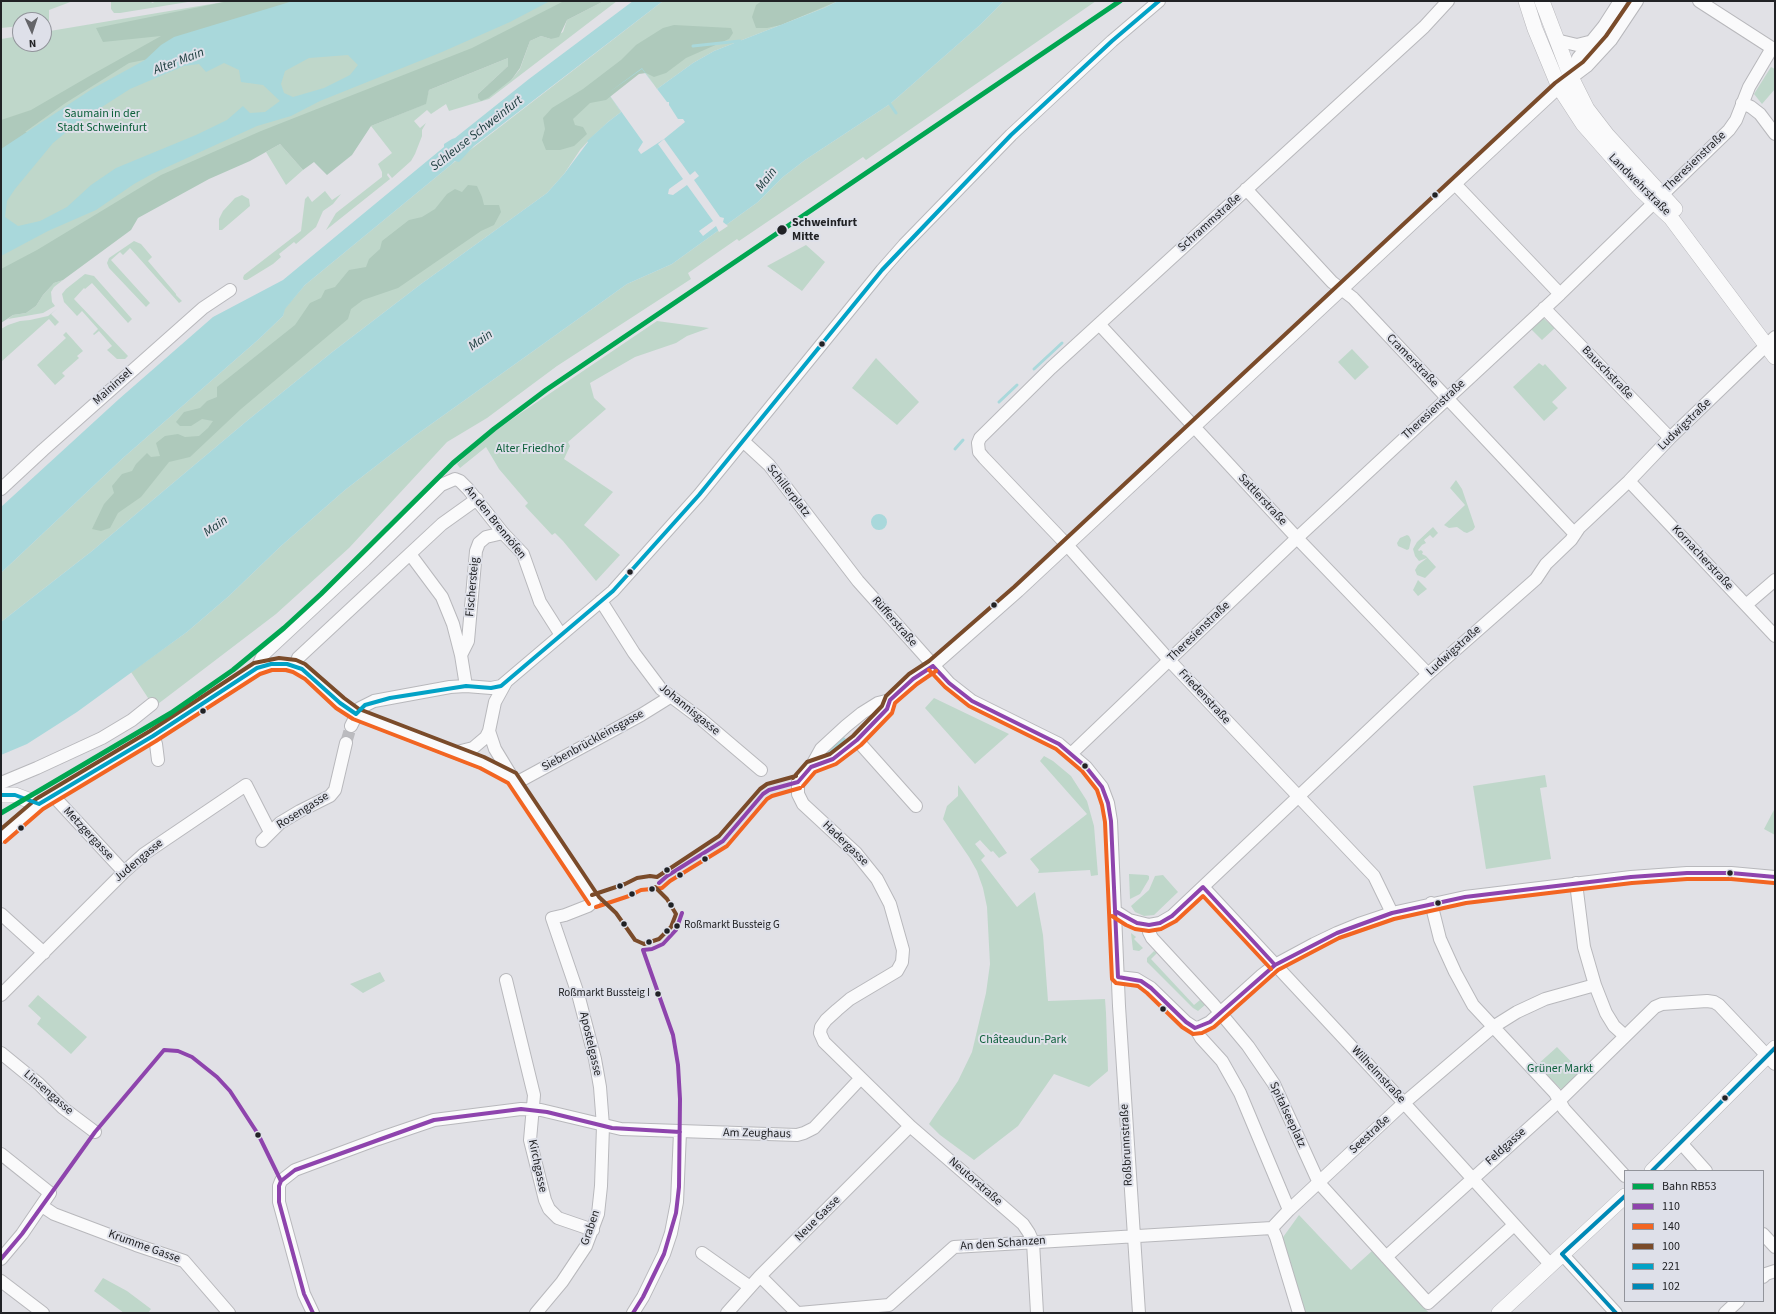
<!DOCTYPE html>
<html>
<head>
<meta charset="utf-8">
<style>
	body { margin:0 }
	#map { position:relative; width:1776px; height:1314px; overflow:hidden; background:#e1e1e6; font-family:"Source Sans 3",sans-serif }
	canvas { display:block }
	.frame { position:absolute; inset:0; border:2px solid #212225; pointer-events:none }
	.legend { position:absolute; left:1624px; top:1170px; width:140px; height:132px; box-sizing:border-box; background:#dee0e9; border:1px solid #92949b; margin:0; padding:5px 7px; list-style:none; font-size:12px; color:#212225 }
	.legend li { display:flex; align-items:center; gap:8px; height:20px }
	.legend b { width:20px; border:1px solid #92949b }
	.north { position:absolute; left:12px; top:12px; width:40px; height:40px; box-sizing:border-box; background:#dee0e9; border:1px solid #92949b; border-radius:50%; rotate:177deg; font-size:11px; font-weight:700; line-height:16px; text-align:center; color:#212225 }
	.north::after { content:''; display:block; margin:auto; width:14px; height:18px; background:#646569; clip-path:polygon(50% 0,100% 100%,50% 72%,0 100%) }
</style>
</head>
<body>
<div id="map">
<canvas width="1776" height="1314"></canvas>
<div class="frame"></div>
<ul class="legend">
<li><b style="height:5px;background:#00a651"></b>Bahn RB53</li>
<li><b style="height:5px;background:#8e44ad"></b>110</li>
<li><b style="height:5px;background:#f26522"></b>140</li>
<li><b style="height:5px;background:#7a4b2a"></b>100</li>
<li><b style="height:5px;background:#02a2c6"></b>221</li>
<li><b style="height:5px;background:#0089b6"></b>102</li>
</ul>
<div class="north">N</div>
</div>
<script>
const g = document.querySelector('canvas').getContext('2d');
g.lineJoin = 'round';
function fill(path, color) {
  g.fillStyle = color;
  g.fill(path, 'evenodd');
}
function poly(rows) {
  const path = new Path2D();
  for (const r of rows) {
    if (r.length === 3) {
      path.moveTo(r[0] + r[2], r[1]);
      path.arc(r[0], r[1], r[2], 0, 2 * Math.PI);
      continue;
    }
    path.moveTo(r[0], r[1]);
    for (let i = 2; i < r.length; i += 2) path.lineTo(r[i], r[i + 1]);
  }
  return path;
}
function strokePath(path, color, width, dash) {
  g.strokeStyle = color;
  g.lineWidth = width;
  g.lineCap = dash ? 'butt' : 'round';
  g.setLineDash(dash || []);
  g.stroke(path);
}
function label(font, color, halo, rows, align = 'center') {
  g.font = font + ' "Source Sans 3",sans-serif';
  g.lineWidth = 4;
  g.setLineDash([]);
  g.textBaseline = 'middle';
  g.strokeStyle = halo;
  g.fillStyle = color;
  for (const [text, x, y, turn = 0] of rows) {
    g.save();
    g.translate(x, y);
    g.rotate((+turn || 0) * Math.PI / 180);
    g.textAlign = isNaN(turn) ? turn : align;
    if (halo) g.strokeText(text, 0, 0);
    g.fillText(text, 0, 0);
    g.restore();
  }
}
const green = poly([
	[1,1,73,1,49,10,49,22,44,22,44,20,20,20,20,26,1,28],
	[111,1,151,1,152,3,157,1,194,1,120,13,114,13,111,9],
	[229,1,591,1,345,115,170,192,1,311,1,39,20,36,20,44,44,44,44,32],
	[604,1,617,1,489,99,449,111,446,104,431,114,427,110,414,121,420,128,426,123,422,130,422,136,415,154,411,161,392,178,388,173,387,175,390,179,326,230,336,213,382,177,382,172,378,164,392,153,371,126,425,104,429,90,508,58,508,66,478,94,512,79,520,69,530,41,541,36,551,39,563,32,567,20],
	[663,1,838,1,824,8,714,51,693,63,657,89,642,68,608,93,621,112,608,122,591,138,580,150,564,174,547,193,421,284,331,353,248,420,92,551,1,622,1,573,123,458,259,339,283,316,284,309,305,285,452,164],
	[1004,1,1096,1,866,160,863,157,739,241,737,239,688,273,691,279,557,366,487,418,447,442,349,548,276,614,154,707,131,672,187,632,229,596,281,546,345,490,416,435,627,284,672,264,758,202,783,177,805,160,890,104,980,25],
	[1771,67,1775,69,1775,89,1762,104,1754,94],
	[280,144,303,170,286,185,266,152],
	[325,191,332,200,341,194,333,204,323,211,316,227,296,244,294,242,279,254,281,257,273,264,247,280,244,280,243,278,244,275,301,231,305,199,308,196,312,202],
	[242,195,249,199,250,206,222,230,219,230,219,219,223,211,235,198],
	[134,241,141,244,152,257,148,261,176,294,176,295,182,301,179,303,130,248,123,255,120,252,111,260,150,303,146,307,109,268,107,263,109,258],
	[806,245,825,262,802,291,767,266],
	[85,274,94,276,132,319,128,323,92,283,85,289,84,288,74,299,128,356,125,359,117,359,107,350,112,346,99,331,94,335,93,334,98,329,82,311,77,316,64,302,62,294,66,289],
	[63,280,54,287,51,292,52,302,55,306,43,313,8,319,13,315,26,313,36,306,43,295,54,283],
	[57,309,51,314,59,322,55,326,49,319,1,362,1,329,8,325,20,321,30,320,48,316],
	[1543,318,1555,328,1542,340,1531,329],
	[657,321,709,328,687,336,676,343,635,357,590,383,594,398,606,409,568,442,570,446,564,459,613,492,584,525,620,555,596,581,563,541,555,533,552,535,525,506,528,503,499,469,486,447,460,468,457,464,487,437,512,419],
	[66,332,83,351,77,356,79,358,62,373,65,376,55,385,37,365,66,338,63,335],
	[1352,349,1369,367,1355,380,1338,362],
	[876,358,919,402,897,425,852,388],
	[1539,363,1543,366,1545,364,1567,388,1552,402,1558,408,1544,421,1513,387],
	[1456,480,1462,489,1475,527,1473,530,1467,533,1464,532,1457,527,1449,528,1444,525,1465,505,1450,488],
	[1433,527,1438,533,1433,538,1430,535,1424,540,1426,543,1422,545,1418,550,1419,551,1421,550,1423,552,1422,554,1426,556,1436,567,1425,578,1417,575,1415,570,1418,565,1427,558,1419,561,1415,556,1413,549,1417,542],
	[1407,535,1409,536,1411,540,1409,549,1407,550,1398,546,1397,543,1400,538],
	[1418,580,1427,589,1418,596,1413,590],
	[934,698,1009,734,975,764,925,708],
	[1044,756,1053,761,1071,776,1087,801,1094,826,1098,875,1091,876,1090,870,1038,873,1039,870,1030,859,1087,814,1040,761],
	[1545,775,1547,787,1540,788,1551,859,1486,869,1473,786],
	[958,785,1007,853,999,858,993,851,991,852,980,840,975,844,985,856,981,860,1017,907,1035,892,1043,935,1048,1001,1105,999,1106,1013,1108,1071,1089,1087,1054,1074,1018,1126,974,1160,940,1135,929,1124,958,1081,972,1052,986,993,990,964,987,907,983,888,977,871,969,857,943,819,947,806,958,796],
	[1775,808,1775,835,1764,829],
	[1129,874,1147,875,1149,876,1149,879,1140,894,1130,899],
	[1163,875,1178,892,1154,915,1144,916,1135,912,1131,906,1149,890,1155,876],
	[1131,933,1136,937,1134,939,1143,948,1139,951,1133,950],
	[1154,951,1157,953,1151,959,1194,1005,1200,1000,1205,1005,1198,1011,1193,1008,1147,962,1147,958],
	[380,972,385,981,363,993,350,984],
	[38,995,87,1037,71,1054,37,1024,41,1018,28,1006],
	[1557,1047,1582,1073,1562,1090,1537,1065],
	[1299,1215,1351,1270,1372,1251,1429,1313,1303,1313,1281,1240],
	[103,1278,127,1291,151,1309,148,1313,124,1313,94,1291]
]);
const forest = poly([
	[229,1,315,1,164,56,129,63,64,104,25,132,42,133,1,171,1,120,31,110,93,74,161,36,103,42,96,28],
	[564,1,604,1,567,20,559,37,551,39,541,36,530,41,520,68,512,79,488,98,481,101,478,98,478,94,508,66,508,58,429,90,426,104,371,126,352,155,327,175,314,162,303,170,280,144,250,161,209,179,138,218,131,230,63,280,54,283,43,295,36,306,26,313,13,315,1,323,1,269,37,250,161,175,261,131,472,48],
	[762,1,838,1,781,25,767,28,756,28,752,17,756,5],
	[674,25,731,28,733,33,729,39,686,58,666,73,654,77,646,73,639,74,606,100,590,103,573,119,575,125,583,127,587,134,574,146,560,150,546,150,542,140,545,129,543,118,552,108,583,89,621,60,636,45,663,28],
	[468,185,477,186,482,197,484,205,499,205,501,212,494,225,481,231,398,288,363,300,351,309,348,319,241,409,190,457,169,462,141,497,118,513,110,528,101,531,92,529,104,504,114,493,112,486,122,474,132,471,136,464,147,453,151,457,160,456,156,443,165,436,178,434,185,437,199,436,208,428,213,421,202,419,191,426,180,426,176,422,184,412,200,408,207,401,217,397,217,387,295,325,310,303,321,298,325,290,335,287,349,270,366,267,369,259,380,249,382,241,409,220,422,217,435,209,447,194,455,189,462,192]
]);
const water = poly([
	[293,1,550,1,510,22,442,52,320,101,291,116,257,126,152,174,134,184,96,210,48,231,1,256,1,149,92,89,145,60,161,45,174,37],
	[348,55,358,65,350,75,324,88,293,97,284,93,281,84,285,71,309,58],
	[224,63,239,70,241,82,263,85,280,101,265,112,250,113,243,106,227,120,196,135,116,168,91,185,67,207,40,221,18,226,5,217,7,201,15,189,53,143,80,121,130,89,184,66,199,64,206,72],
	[633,1,663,1,474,146,459,162,455,161,452,164,305,285,285,309,283,316,259,339,123,458,1,573,1,507,119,399,213,317,283,280,444,147,444,144,452,139,455,138,529,79],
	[838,1,1004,1,980,25,890,104,805,160,783,177,758,202,672,264,627,284,416,435,345,490,281,546,229,596,187,632,77,712,27,744,1,755,1,622,92,551,248,420,331,353,421,284,547,193,564,174,588,142,587,141,608,122,621,112,608,93,642,68,657,89,693,63,714,51,824,8],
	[642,69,667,102,669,102,669,105,678,119,683,119,685,122,664,139,641,154,638,150,643,142,608,93],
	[879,522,8]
]);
const pier = poly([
	[664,139,690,175,695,171,699,176,694,180,720,217,724,218,723,222,728,226,719,232,716,226,703,236,699,231,713,221,687,185,673,195,668,194,669,189,683,179,658,144]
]);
const stream = poly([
	[693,46,740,41],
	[890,104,896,113],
	[1034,369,1062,343],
	[999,402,1017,385],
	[955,449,963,440],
	[826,754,844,739]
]);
const minorTunnel = poly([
	[346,743,351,726]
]);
const minor = poly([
	[1699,1,1775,50],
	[1556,40,1577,45,1593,41],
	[1571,77,1578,58,1604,26,1620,1],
	[1742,103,1751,107,1760,114,1775,134],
	[1455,184,1560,294],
	[1246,189,1332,282,1353,298,1575,534],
	[1544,308,1670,438],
	[1099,324,1297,538,1428,674],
	[743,441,769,465,858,581,949,683,972,701,1059,744,1086,767,1102,787,1108,803,1111,821,1119,1006,1139,1313],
	[1629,481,1775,636],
	[1,489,43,450,203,308,230,290],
	[410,554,442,597,453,624,461,655,466,686],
	[601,601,634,653,661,689,701,719,761,770],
	[1746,605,1775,580],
	[461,655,468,641,476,551,479,543,486,537,503,533],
	[295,666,298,658,384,578,442,524,477,499],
	[257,668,263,655,365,560,441,485,455,479,460,481,468,489,503,533,523,554,540,602,561,635],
	[890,700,878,703,862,713,846,726,821,749,811,767,798,782,798,794,803,804,856,853,877,879,890,904,903,950,902,962,897,971,850,999,837,1010,826,1020,821,1027,820,1033,824,1042,910,1126,1023,1224,1029,1233,1033,1242,1037,1313],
	[351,726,360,708,374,701,450,687,466,686,491,688,501,686,613,591,699,495,882,270,904,245,1011,135,1112,41,1159,1],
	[489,731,495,749,512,777],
	[153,736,156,744,158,760],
	[857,740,916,806],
	[457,752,473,748,486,737,489,731,495,702,506,682],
	[1072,753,1297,538,1560,294,1729,130,1736,120,1749,87,1772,48],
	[811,767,833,759,857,740,887,709,890,700,913,679,933,666,1018,591,1559,87,1587,66,1611,40,1637,1],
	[1,783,37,768,102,738,132,720,152,704],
	[516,783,641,715,670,697],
	[54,795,59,802,124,872],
	[1,837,39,804,153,736,257,668,271,664,295,666,309,674,340,703,356,714,482,763,512,778,594,901,588,906,565,915,552,918,578,994,595,1059,600,1087,603,1126,601,1186,598,1214,586,1246,562,1282,536,1313],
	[262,841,280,823,300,811,330,796,335,790,346,743],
	[1576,883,1584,947,1595,985,1606,1013,1614,1026,1625,1036],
	[1203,887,1404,1103,1550,1264],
	[1431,903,1440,939,1455,972,1473,1005,1555,1093,1564,1109,1625,1176],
	[1115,911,1129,920,1149,925,1160,923,1172,916,1428,674,1536,579,1546,564,1571,540,1579,528,1629,481,1670,438,1775,337],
	[1392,913,1374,876,1169,660,1067,545,984,458,979,452,978,443,980,438,1051,368,1424,27,1448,1],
	[1,914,44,953],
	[1149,925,1149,932,1152,938,1213,1004,1248,1046,1274,1084,1319,1183,1428,1303,1514,1225],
	[1118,977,1136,979,1151,988,1186,1022,1195,1028,1201,1038,1222,1061,1240,1093,1289,1210],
	[506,980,534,1095,530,1140,545,1200,549,1209,558,1218,593,1230],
	[1,995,124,872,144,854,246,785,270,832],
	[1195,1028,1200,1027,1210,1022,1262,975,1275,965,1314,944,1337,933,1359,924,1392,913,1465,897,1631,877,1687,873,1731,873,1775,877],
	[1,1053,39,1084,63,1108,95,1132],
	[1681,1143,1706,1171],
	[1,1154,50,1193,22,1234,1,1259],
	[42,1206,54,1214,136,1245,184,1261,229,1313],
	[1272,1228,1276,1237,1299,1313],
	[1763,1234,1775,1247],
	[702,1253,750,1287],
	[1562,1254,1616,1313],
	[1386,1257,1559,1101,1655,1007,1662,1004,1707,1001,1714,1002,1719,1005,1775,1064],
	[760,1276,797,1313],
	[1763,1277,1766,1274,1775,1271],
	[1,1281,43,1313],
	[313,1313,304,1294,279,1202,279,1186,281,1181,295,1170,378,1139,434,1120,521,1109,541,1110,621,1129,797,1135,804,1133,814,1128,860,1079],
	[633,1313,643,1297,664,1254,671,1233,677,1202,680,1132],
	[727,1313,760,1276,910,1126],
	[799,1313,889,1305,954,1247,1272,1228,1289,1210,1404,1103,1493,1027,1517,1012,1545,999,1595,985],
	[1725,1313,1738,1301]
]);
const major = poly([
	[1526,1,1535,29,1559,87,1583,124,1642,191,1671,218,1775,357],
	[1542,1,1571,77,1587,109,1607,135,1675,209],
	[1,795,15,795,39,804],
	[1652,1171,1775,1048],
	[1499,1313,1625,1196]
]);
const bus1 = poly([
	[933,666,949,683,972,701,1059,744,1086,767,1102,787,1108,803,1111,821,1118,977,1141,981,1151,988,1186,1022,1195,1028,1210,1022,1275,965,1337,933,1392,913,1465,897,1631,877,1687,873,1731,873,1775,877],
	[798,782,811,767,833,759,857,740,887,709,890,700,913,679,933,666],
	[659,883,667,876,723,841,763,794,769,790,798,782],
	[1115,911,1137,923,1149,925,1160,923,1172,916,1203,887,1275,965],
	[643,950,652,949,663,944,676,930,682,913],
	[164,1050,178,1051,192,1057,217,1077,230,1091,258,1134,281,1181],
	[1,1259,22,1234,95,1132,164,1050],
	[313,1313,304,1294,279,1202,279,1186,281,1181,295,1170,434,1120,521,1109,547,1112,612,1128,680,1132],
	[633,1313,643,1297,664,1254,676,1213,679,1187,680,1099,678,1065,673,1035,643,950]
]);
const bus2 = poly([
	[929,670,945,687,969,706,1056,749,1082,771,1097,790,1102,805,1105,822,1112,979,1116,983,1138,986,1147,993,1182,1027,1193,1034,1202,1033,1214,1027,1278,970,1339,938,1394,919,1466,903,1632,883,1687,879,1731,879,1774,883],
	[803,786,815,772,836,764,861,745,892,713,895,703,917,684,936,671],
	[5,842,43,809,156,741,260,674,272,670,286,670,293,672,305,679,336,708,353,719,480,768,508,783,589,904],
	[596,907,629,896,641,890,662,888,670,881,727,846,767,799,772,796,800,788],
	[1112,916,1126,925,1135,929,1149,931,1161,929,1176,921,1203,896,1271,969]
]);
const bus3 = poly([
	[793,778,807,762,830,754,853,736,882,706,886,696,909,674,929,661,1014,587,1555,83,1583,62,1606,36,1630,1],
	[1,829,36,799,150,731,254,663,279,658,296,660,305,664,344,698,359,709,484,757,516,773,599,897,616,913,635,940,644,944,659,939,671,927,676,914,667,899,655,887],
	[592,895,625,884,637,878,650,876,657,877,719,836,760,789,767,784,796,776]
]);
const bus4 = poly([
	[1,795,15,795,39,804,153,736,257,668,271,664,287,664,302,669,340,703,356,714,365,705,390,698,466,686,491,688,501,686,613,591,699,495,882,270,1011,135,1112,41,1159,1]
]);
const bus5 = poly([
	[1652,1171,1775,1048],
	[1616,1313,1562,1254,1625,1196]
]);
const rail1 = poly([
	[1,813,171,713,233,670,284,628,321,594,453,463,494,429,546,390,1120,1]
]);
const markers = [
	[1435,195,3.5,"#212225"],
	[782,230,5.5,"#212225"],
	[822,344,3.5,"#212225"],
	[630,572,3.5,"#212225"],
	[994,605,3.5,"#212225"],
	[203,711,3.5,"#212225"],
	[1085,766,3.5,"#212225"],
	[21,828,3.5,"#212225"],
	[705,859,3.5,"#212225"],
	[667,870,3.5,"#212225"],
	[1730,873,3.5,"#212225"],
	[680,875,3.5,"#212225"],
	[620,886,3.5,"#212225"],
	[652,889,3.5,"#212225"],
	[632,894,3.5,"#212225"],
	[1438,903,3.5,"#212225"],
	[671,905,3.5,"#212225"],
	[624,924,3.5,"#212225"],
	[677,926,3.5,"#212225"],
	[667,931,3.5,"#212225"],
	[649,942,3.5,"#212225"],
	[658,994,3.5,"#212225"],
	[1163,1009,3.5,"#212225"],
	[1725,1098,3.5,"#212225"],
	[258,1135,3.5,"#212225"]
];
const busNames = [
	["Roßmarkt Bussteig G",684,926],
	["Roßmarkt Bussteig I",650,994,"right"]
];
const parkNames = [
	["Saumain in der",102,114],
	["Stadt Schweinfurt",102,128],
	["Alter Friedhof",530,449],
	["Châteaudun-Park",1023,1040],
	["Grüner Markt",1560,1069]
];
const streetNames = [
	["Theresienstraße",1695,162,-44],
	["Landwehrstraße",1639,185,45],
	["Schrammstraße",1210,223,-42],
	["Cramerstraße",1412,361,46],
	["Bauschstraße",1607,373,46],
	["Maininsel",113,387,-42],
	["Theresienstraße",1434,410,-43],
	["Ludwigstraße",1685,425,-44],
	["Schillerplatz",788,491,52],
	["Sattlerstraße",1262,500,47],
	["An den Brennöfen",495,523,51],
	["Kornacherstraße",1702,558,47],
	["Fischersteig",473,587,-85],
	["Rüfferstraße",894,622,49],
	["Theresienstraße",1199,632,-44],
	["Ludwigstraße",1454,651,-42],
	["Friedenstraße",1204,697,47],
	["Johannisgasse",689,710,39],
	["Siebenbrückleinsgasse",593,741,-29],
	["Rosengasse",303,811,-32],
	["Metzgergasse",88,834,47],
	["Hadergasse",845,844,44],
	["Judengasse",139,861,-40],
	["Apostelgasse",590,1044,77],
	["Wilhelmstraße",1378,1075,47],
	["Linsengasse",48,1093,41],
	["Spitalseeplatz",1287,1115,65],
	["Am Zeughaus",757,1134,1],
	["Seestraße",1370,1135,-43],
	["Roßbrunnstraße",1127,1145,-93],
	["Feldgasse",1506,1147,-42],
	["Kirchgasse",537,1166,78],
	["Neutorstraße",975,1182,41],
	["Neue Gasse",818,1219,-45],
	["Graben",591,1228,-71],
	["An den Schanzen",1003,1244,-4],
	["Krumme Gasse",144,1247,20]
];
const stopNames = [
	["Schweinfurt",792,223],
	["Mitte",792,237]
];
const waterNames = [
	["Alter Main",179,62,-21],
	["Schleuse Schweinfurt",477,134,-38],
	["Main",767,180,-52],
	["Main",481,341,-35],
	["Main",216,527,-35]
];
fill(green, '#bfd7ca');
fill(forest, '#aec9bb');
fill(water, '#a9d8db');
fill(pier, '#e1e1e6');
strokePath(stream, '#a9d8db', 3);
strokePath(minorTunnel, '#bbbbbf', 12, [12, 6]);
strokePath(minor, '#b8b8bc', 14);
strokePath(major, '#b8b8bc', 16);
strokePath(minor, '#fafafb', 12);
strokePath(major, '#fafafb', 15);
strokePath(bus1, '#8e44ad', 4);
strokePath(bus2, '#f26522', 4);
strokePath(bus3, '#7a4b2a', 4);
strokePath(bus4, '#02a2c6', 4);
strokePath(bus5, '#0089b6', 4);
strokePath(rail1, '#00a651', 5);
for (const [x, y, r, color] of markers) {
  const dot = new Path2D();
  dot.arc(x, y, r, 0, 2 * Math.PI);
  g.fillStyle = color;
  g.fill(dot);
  strokePath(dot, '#dee0e9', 1.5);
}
label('11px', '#212225', '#dee0e9', busNames, 'left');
label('12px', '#0c5f3a', '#dee0e9', parkNames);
label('12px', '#212225', '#dee0e9', streetNames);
label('bold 12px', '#212225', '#dee0e9', stopNames, 'left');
label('italic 13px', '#18393a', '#dee0e9', waterNames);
</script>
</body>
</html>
